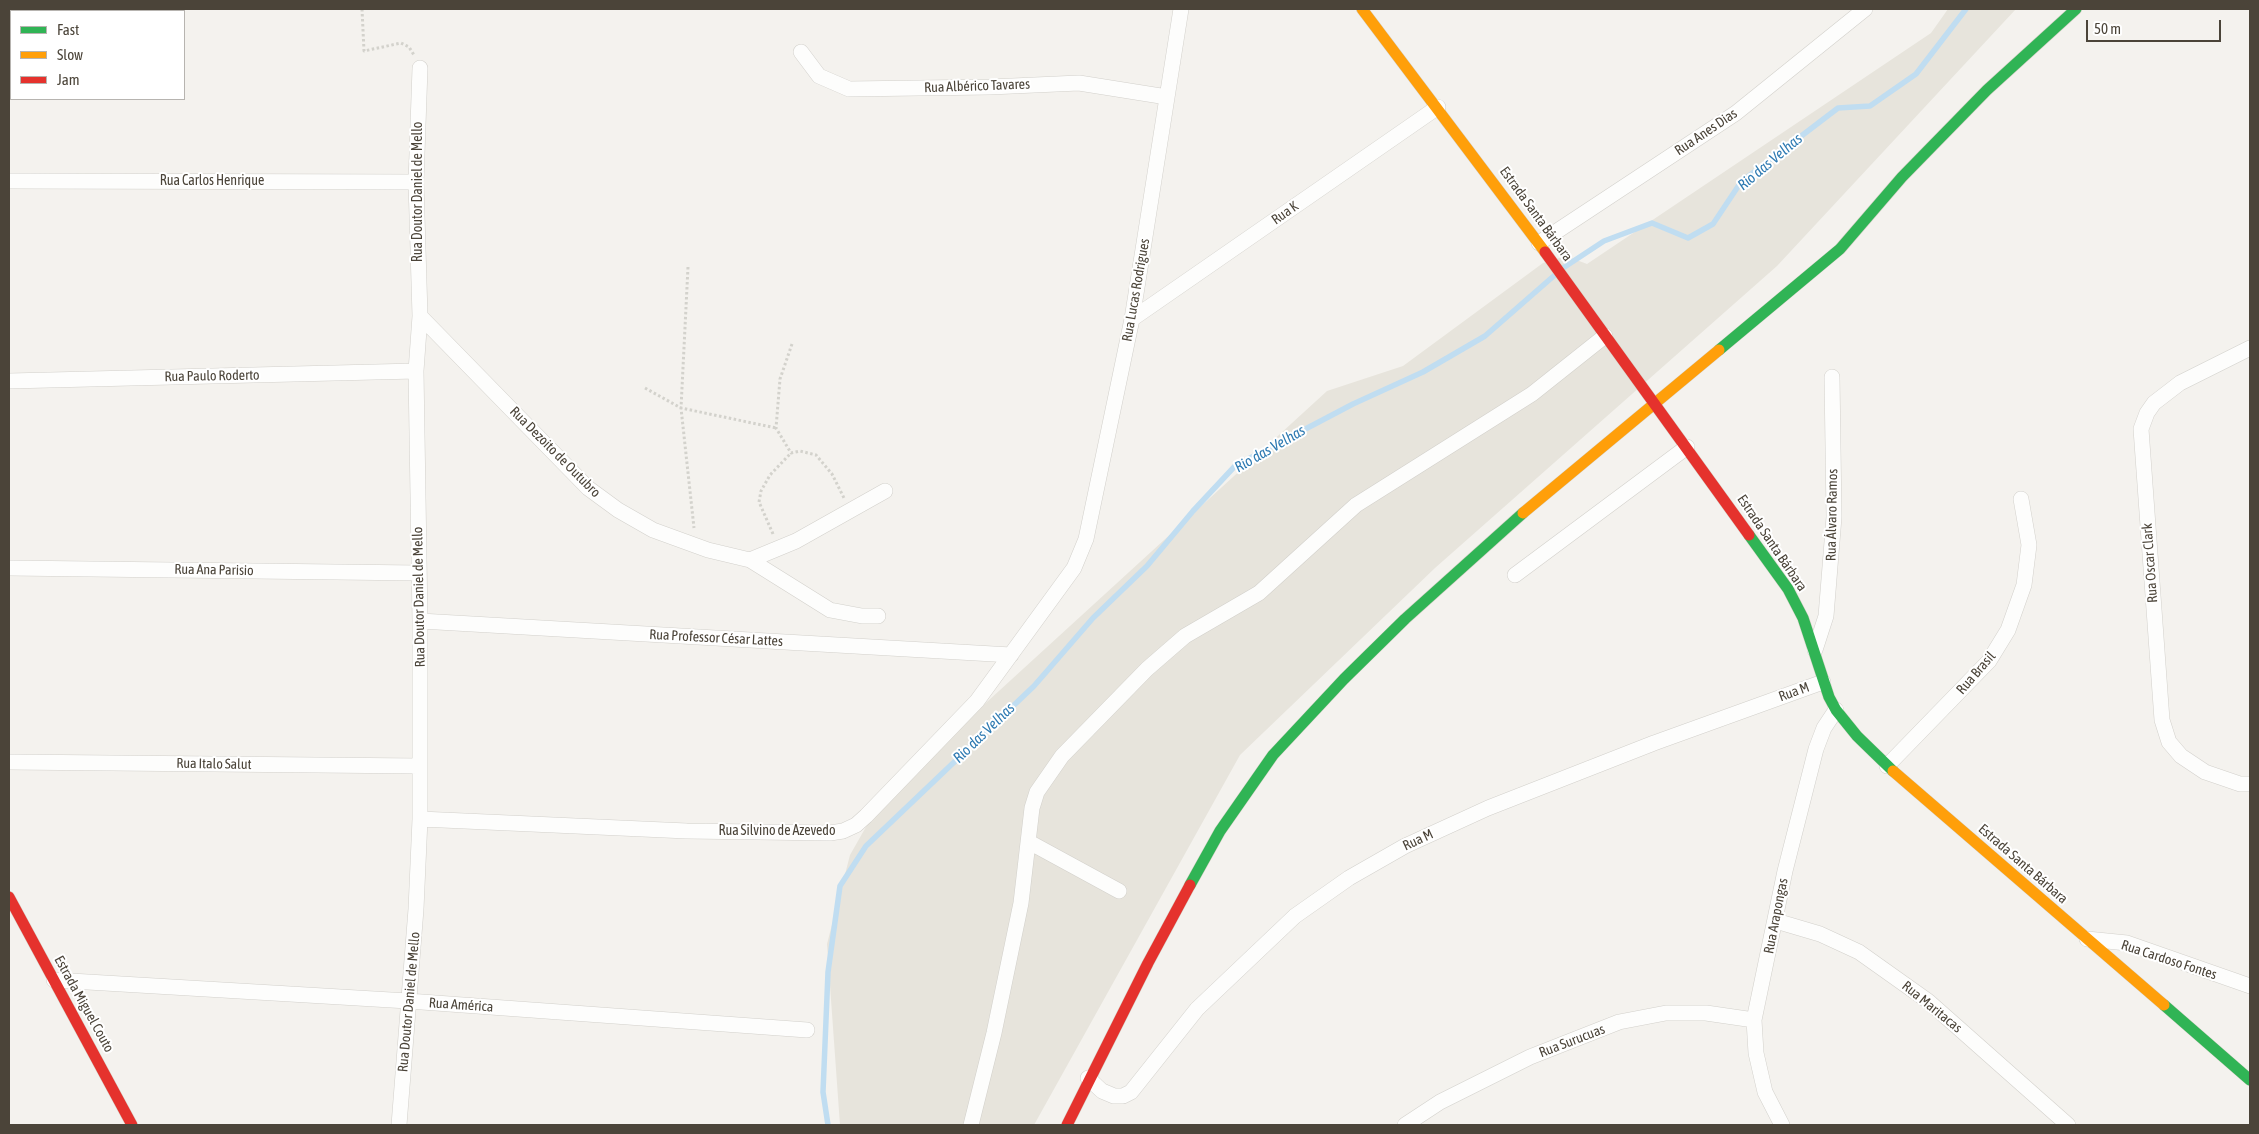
<!DOCTYPE html>
<html>
<head>
<meta charset="utf-8">
<style>
	body { margin:0 }
	#map { position:relative; width:2259px; height:1134px; overflow:hidden; background:#f4f2ee; font-family:"Asap Condensed",sans-serif }
	canvas { display:block }
	.frame { position:absolute; inset:0; border:10px solid #4b4439; pointer-events:none }
	.legend { position:absolute; left:10px; top:10px; width:175px; height:90px; box-sizing:border-box; background:#fff; border:1px solid #b7b4b0; margin:0; padding:6px 9px; list-style:none; font-size:15px; color:#4b4439 }
	.legend li { display:flex; align-items:center; gap:10px; height:25px }
	.legend b { width:25px; border:1px solid #b7b4b0 }
	.scale { position:absolute; left:2086px; top:20px; width:135px; height:22px; box-sizing:border-box; border:2px solid #4b4439; border-top:0; padding-left:6px; font-size:15px; line-height:18px; white-space:nowrap; color:#4b4439; -webkit-text-stroke:4px #fff; paint-order:stroke }
</style>
</head>
<body>
<div id="map">
<canvas width="2259" height="1134"></canvas>
<div class="frame"></div>
<ul class="legend">
<li><b style="height:6px;background:#30b455"></b>Fast</li>
<li><b style="height:6px;background:#ff9f0a"></b>Slow</li>
<li><b style="height:6px;background:#e5322d"></b>Jam</li>
</ul>
<div class="scale">50 m</div>
</div>
<script>
const g = document.querySelector('canvas').getContext('2d');
g.lineJoin = 'round';
function fill(path, color) {
  g.fillStyle = color;
  g.fill(path, 'evenodd');
}
function poly(rows) {
  const path = new Path2D();
  for (const r of rows) {
    path.moveTo(r[0], r[1]);
    for (let i = 2; i < r.length; i += 2) path.lineTo(r[i], r[i + 1]);
  }
  return path;
}
function strokePath(path, color, width, dash) {
  g.strokeStyle = color;
  g.lineWidth = width;
  g.lineCap = dash ? 'butt' : 'round';
  g.setLineDash(dash || []);
  g.stroke(path);
}
function label(font, color, halo, rows, align = 'center') {
  g.font = font + ' "Asap Condensed",sans-serif';
  g.lineWidth = 4;
  g.setLineDash([]);
  g.textBaseline = 'middle';
  g.strokeStyle = halo;
  g.fillStyle = color;
  for (const [text, x, y, turn = 0] of rows) {
    g.save();
    g.translate(x, y);
    g.rotate((+turn || 0) * Math.PI / 180);
    g.textAlign = isNaN(turn) ? turn : align;
    if (halo) g.strokeText(text, 0, 0);
    g.fillText(text, 0, 0);
    g.restore();
  }
}
const residential = poly([
	[1948,9,2016,9,1777,266,1435,568,1240,755,1034,1125,840,1125,827,944,850,855,883,797,1327,391,1403,366,1543,263,1566,256,1587,264,1931,33]
]);
const stream = poly([
	[1563,268,1604,241,1652,223,1688,238,1713,224,1741,182,1838,108,1870,106,1916,74,1966,9],
	[828,1125,823,1092,828,972,840,886,866,846,1034,686,1093,618,1147,566,1193,511,1235,466,1353,404,1423,372,1485,336,1556,274]
]);
const path = poly([
	[362,9,364,51,401,43,409,47,414,55],
	[688,267,681,408,694,528],
	[792,344,780,379,776,428,791,453,800,451,816,455,832,474,844,498],
	[645,388,681,408,776,428],
	[773,534,759,502,761,491,770,475,791,453]
]);
const street = poly([
	[801,52,819,76,849,89,990,87,1079,83,1167,97],
	[9,181,416,182],
	[1539,243,1736,113,1865,9],
	[420,316,588,488,618,510,653,530,708,550,750,560,830,610,862,616,878,616],
	[1132,319,1438,107],
	[2250,348,2180,383,2154,403,2147,413,2141,429,2162,720,2169,742,2181,756,2205,772,2240,784,2250,784],
	[9,381,416,371],
	[750,560,796,541,885,491],
	[9,568,418,573],
	[1515,575,1687,447],
	[420,621,1011,655],
	[1815,650,1826,616,1834,517,1832,377],
	[9,762,419,766],
	[1887,766,1989,661,2008,630,2024,585,2029,545,2021,499],
	[420,819,687,831,830,833,843,831,856,825,866,816,977,701,1074,568,1086,539,1132,319,1181,9],
	[1029,842,1119,891],
	[1776,921,1820,934,1859,952,1928,1001,2068,1125],
	[2087,939,2127,943,2250,986],
	[54,980,408,1001,807,1030],
	[1088,1078,1102,1091,1114,1096,1123,1096,1131,1092,1197,1009,1295,916,1349,878,1405,846,1488,808,1654,743,1823,682],
	[399,1125,416,909,420,819,420,621,416,371,420,316,416,182,420,68],
	[971,1125,994,1033,1021,903,1032,808,1037,792,1062,756,1147,669,1185,636,1259,593,1356,505,1532,394,1605,336],
	[1405,1125,1440,1102,1530,1057,1619,1022,1666,1013,1706,1013,1754,1020],
	[1782,1125,1765,1092,1756,1053,1754,1020,1785,871,1816,749,1824,728,1836,710]
]);
const fast = poly([
	[1719,350,1840,249,1902,177,1987,90,2076,9],
	[1749,535,1788,589,1803,618,1829,697,1836,710,1857,736,1893,771],
	[1190,885,1220,831,1273,755,1344,679,1405,619,1523,513],
	[2164,1005,2250,1080]
]);
const slow = poly([
	[1362,9,1545,252],
	[1523,513,1719,350],
	[1893,771,2164,1005]
]);
const jam = poly([
	[1545,252,1749,535],
	[9,897,132,1125],
	[1067,1125,1148,963,1190,885]
]);
const streetNames = [
	["Rua Albérico Tavares",977,86,-2],
	["Rua Anes Dias",1706,132,-34],
	["Rua Carlos Henrique",212,181],
	["Rua Doutor Daniel de Mello",418,192,-90],
	["Rua K",1285,213,-35],
	["Estrada Santa Bárbara",1536,214,54],
	["Rua Lucas Rodrigues",1136,290,-80],
	["Rua Paulo Roderto",212,376,-1],
	["Rua Dezoito de Outubro",555,452,45],
	["Rua Álvaro Ramos",1832,515,-89],
	["Estrada Santa Bárbara",1772,543,56],
	["Rua Oscar Clark",2150,563,-94],
	["Rua Ana Parisio",214,570,1],
	["Rua Doutor Daniel de Mello",419,597,-91],
	["Rua Professor César Lattes",716,638,3],
	["Rua Brasil",1976,673,-49],
	["Rua M",1794,692,-20],
	["Rua Italo Salut",214,764,1],
	["Rua Silvino de Azevedo",777,831],
	["Rua M",1418,840,-25],
	["Estrada Santa Bárbara",2023,864,41],
	["Rua Arapongas",1776,916,-79],
	["Rua Cardoso Fontes",2169,960,18],
	["Rua Doutor Daniel de Mello",409,1002,-85],
	["Estrada Miguel Couto",84,1004,61],
	["Rua América",461,1005,4],
	["Rua Maritacas",1932,1007,39],
	["Rua Surucuas",1572,1041,-21]
];
const waterNames = [
	["Rio das Velhas",1770,162,-40],
	["Rio das Velhas",1270,449,-30],
	["Rio das Velhas",984,733,-44]
];
fill(residential, '#e7e4dc');
strokePath(stream, '#c0ddf1', 5.5);
strokePath(street, '#d2d0cb', 16);
strokePath(fast, '#d3cfc5', 12);
strokePath(slow, '#d3cfc5', 12);
strokePath(jam, '#d3cfc5', 12);
strokePath(path, '#d3d2cc', 3, [2.5, 2.5]);
strokePath(street, '#fdfdfc', 15);
strokePath(fast, '#30b455', 11);
strokePath(slow, '#ff9f0a', 11);
strokePath(jam, '#e5322d', 11);
label('14px', '#4b4439', '#fff', streetNames);
label('italic 15px', '#2e7ab2', '#fff', waterNames);
</script>
</body>
</html>
